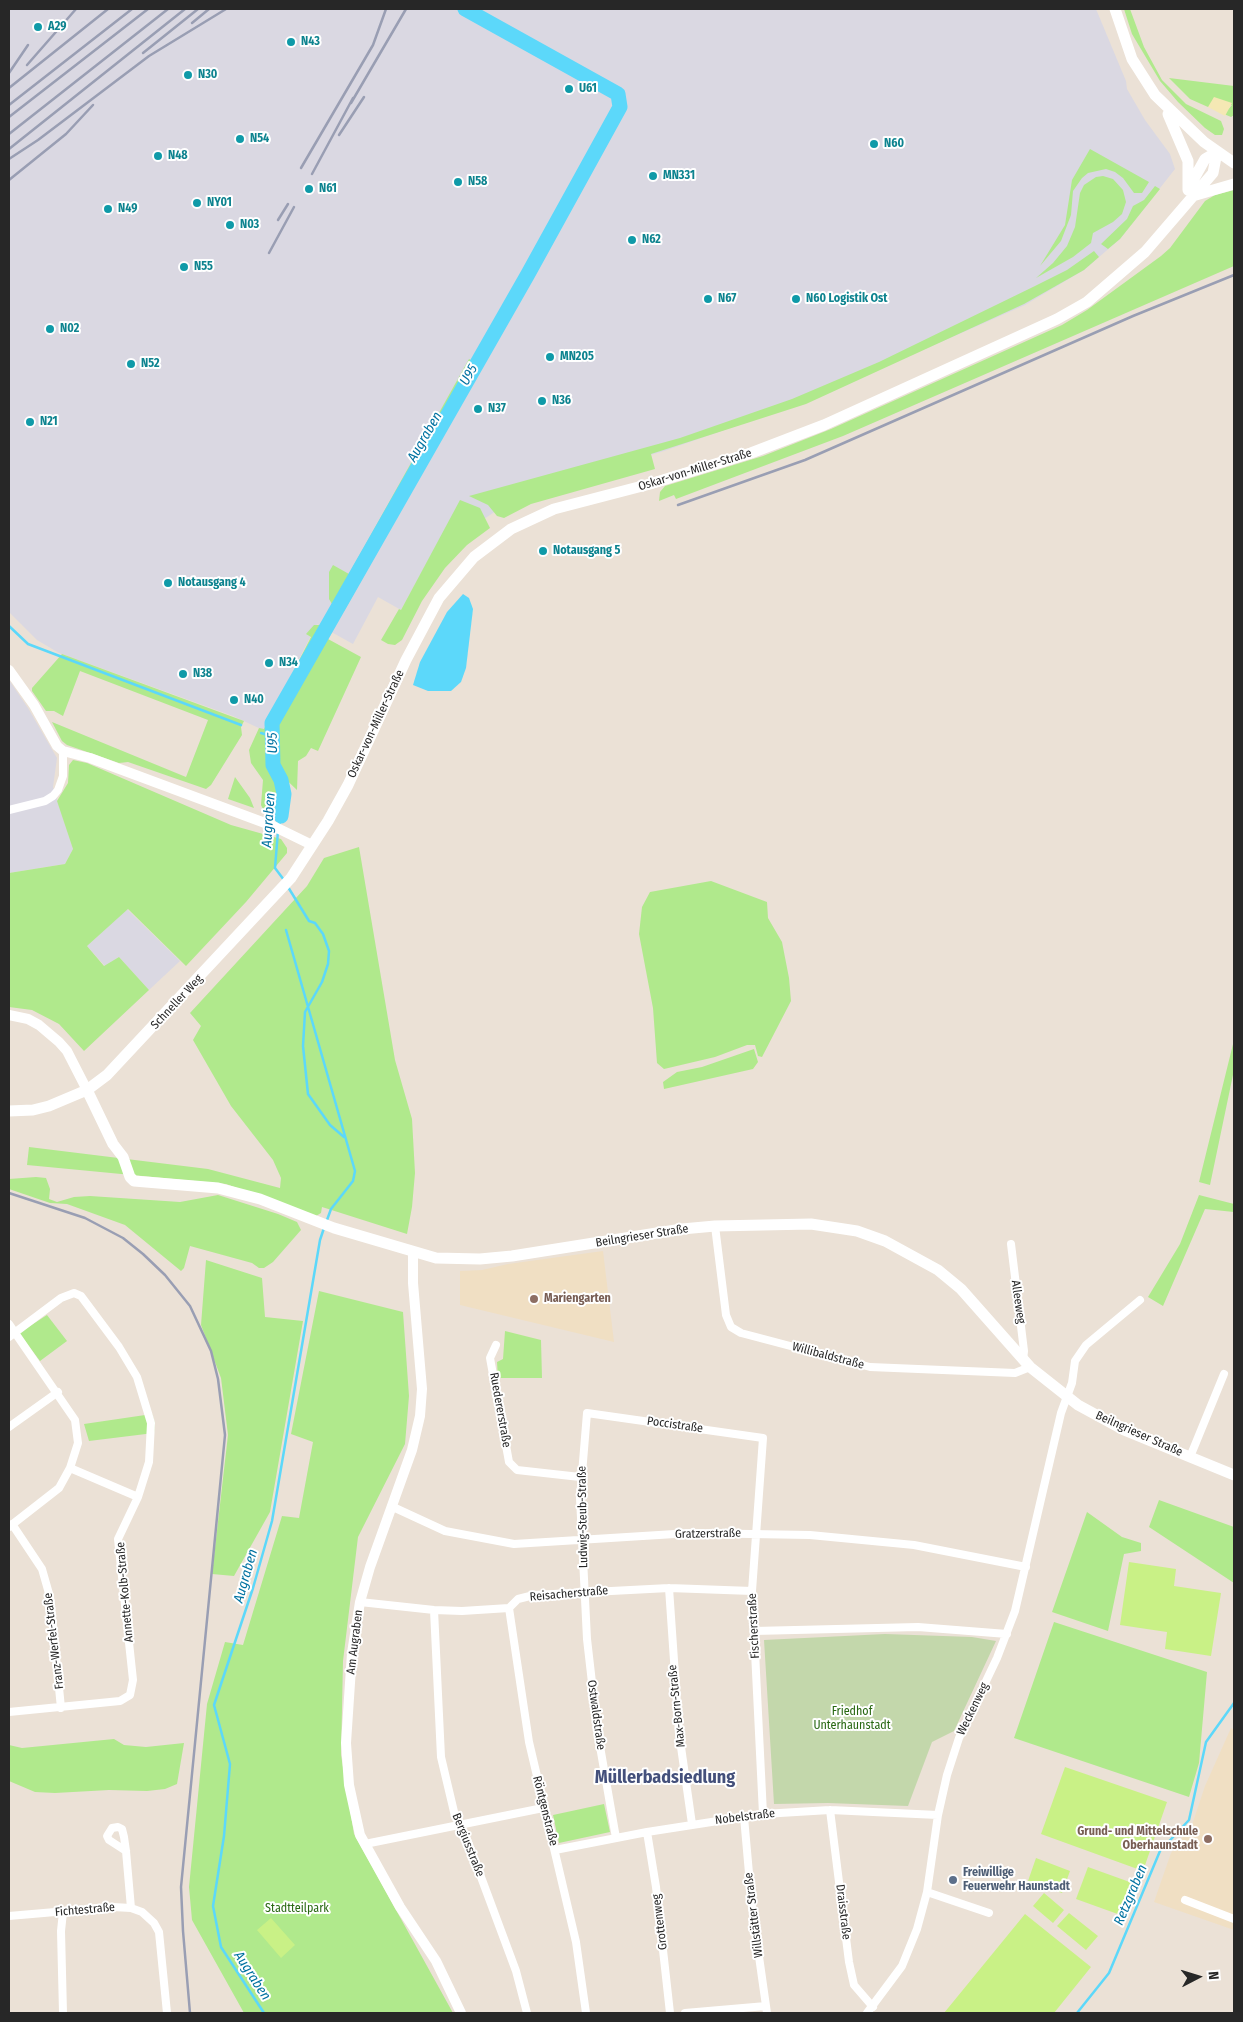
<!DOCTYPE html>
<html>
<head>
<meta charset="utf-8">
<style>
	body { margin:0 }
	#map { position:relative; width:1243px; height:2022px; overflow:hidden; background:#ebe1d6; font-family:"Fira Sans Condensed",sans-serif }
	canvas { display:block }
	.frame { position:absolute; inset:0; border:10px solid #272727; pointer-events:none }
	.north { position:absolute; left:1173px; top:1952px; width:50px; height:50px; -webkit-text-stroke:4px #fff; paint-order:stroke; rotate:85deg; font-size:14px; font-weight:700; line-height:20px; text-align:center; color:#272727 }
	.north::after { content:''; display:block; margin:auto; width:18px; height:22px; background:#272727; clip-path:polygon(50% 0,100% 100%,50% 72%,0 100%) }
</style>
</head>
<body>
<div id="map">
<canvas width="1243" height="2022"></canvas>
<div class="frame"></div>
<div class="north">N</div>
</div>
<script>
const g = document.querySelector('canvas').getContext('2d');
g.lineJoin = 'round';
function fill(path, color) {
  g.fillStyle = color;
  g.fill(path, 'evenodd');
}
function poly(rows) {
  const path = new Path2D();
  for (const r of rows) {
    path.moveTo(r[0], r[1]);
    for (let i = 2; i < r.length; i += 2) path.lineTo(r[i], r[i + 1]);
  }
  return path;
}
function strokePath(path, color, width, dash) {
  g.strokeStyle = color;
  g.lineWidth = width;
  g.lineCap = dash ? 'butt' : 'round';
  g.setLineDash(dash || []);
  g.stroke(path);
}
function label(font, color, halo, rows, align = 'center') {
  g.font = font + ' "Fira Sans Condensed",sans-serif';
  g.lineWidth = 4;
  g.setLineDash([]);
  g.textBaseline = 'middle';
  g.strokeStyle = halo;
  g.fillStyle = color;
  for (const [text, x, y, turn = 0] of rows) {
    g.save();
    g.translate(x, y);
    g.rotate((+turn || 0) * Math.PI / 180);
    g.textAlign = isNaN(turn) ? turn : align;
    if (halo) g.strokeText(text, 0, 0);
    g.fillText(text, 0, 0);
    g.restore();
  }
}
const industrial = poly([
	[9,9,1096,9,1126,81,1127,89,1145,120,1170,154,1175,169,1120,239,1084,270,1025,305,805,402,664,451,525,492,446,544,439,541,401,610,378,597,353,644,317,624,263,730,233,716,59,653,37,640,9,612],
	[9,680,28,708,57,758,53,787,73,849,65,864,9,873],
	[127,909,180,961,149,990,119,957,105,966,87,946]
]);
const education = poly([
	[603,1251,614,1342,460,1305,460,1271,482,1270,508,1264],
	[1231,1728,1234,1730,1234,1930,1154,1902,1171,1853,1192,1825,1205,1786]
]);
const green = poly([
	[1124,9,1130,9,1144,47,1162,80,1186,104,1221,121,1224,129,1222,135,1215,135,1205,128,1178,102,1160,81,1132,34],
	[1169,78,1234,86,1234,115,1231,117,1224,114,1232,105,1208,107,1190,99],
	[1090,149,1149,182,1142,193,1134,193,1123,178,1115,172,1106,169,1088,173,1082,178,1073,191,1071,215,1061,241,1040,266,1065,225,1072,180],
	[1103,176,1113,179,1123,190,1126,202,1122,214,1113,222,1093,233,1091,243,1073,257,1036,278,1053,263,1067,246,1075,227,1080,193,1084,185,1096,177],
	[1155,186,1160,189,1120,239,1108,249,1101,244,1127,219,1133,206,1144,200],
	[1234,190,1234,266,843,436,676,499,674,495,659,501,660,492,665,486,763,456,831,429,1062,325,1087,310,1161,256,1170,248,1205,201,1215,195],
	[1094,251,1099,257,1084,270,1024,304,806,404,651,454,655,469,531,504,504,518,497,516,488,505,469,496,680,438,792,399,879,362,1035,286,1067,270],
	[479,355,486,359,344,611,332,604,329,599,329,572,333,565,349,574,469,359,475,362],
	[460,500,480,508,490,528,467,545,445,568,422,601,402,640,395,645,388,644,381,640,399,609,401,610],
	[314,625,320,625,332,632,328,639,361,657,318,751,311,748,306,756,298,761,297,790,273,767,282,795,278,816,263,809,261,805,263,780,251,763,249,750,259,728,264,729,311,637,306,634],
	[62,654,244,721,241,727,242,735,211,785,206,789,128,762,119,763,67,745,62,741,52,722,186,777,208,720,80,671,63,716,54,711,46,711,32,691,32,688],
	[73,760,87,763,231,825,281,839,287,848,287,853,246,902,186,966,128,909,87,946,104,966,119,957,149,990,84,1051,59,1024,32,1010,9,1007,9,873,65,864,73,849,57,801,68,783,69,765],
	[235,777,250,798,254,808,228,799],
	[359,847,395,1060,412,1119,415,1173,412,1207,407,1234,322,1207,321,1213,316,1216,226,1184,27,1165,29,1147,208,1169,280,1188,281,1178,273,1160,231,1106,193,1040,201,1026,190,1013,307,886,324,858],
	[711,881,767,902,768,918,782,942,789,978,791,1001,762,1057,758,1056,755,1045,747,1045,715,1057,664,1069,657,1063,653,1008,639,934,642,907,650,892],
	[1234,1040,1234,1070,1210,1185,1199,1182],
	[754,1049,758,1062,753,1069,664,1089,663,1082,677,1072,702,1067],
	[36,1177,46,1178,50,1189,49,1199,57,1202,74,1197,90,1196,180,1202,218,1195,278,1214,297,1222,301,1230,273,1262,264,1268,259,1268,252,1263,190,1246,184,1268,181,1271,125,1225,67,1204,50,1203,9,1189,9,1179],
	[1199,1195,1234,1204,1234,1212,1205,1209,1163,1306,1148,1297,1180,1244],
	[206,1260,262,1278,265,1317,303,1321,270,1512,234,1576,212,1574,228,1435,221,1378,201,1325],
	[319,1291,403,1312,409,1396,405,1444,358,1537,343,1661,341,1755,354,1834,453,2013,244,2013,192,1920,189,1887,207,1704,225,1642,243,1645,282,1516,299,1518,313,1442,291,1434],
	[47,1315,67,1341,40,1361,19,1333],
	[505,1331,541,1340,542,1378,498,1378,497,1362,503,1359],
	[152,1414,155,1423,154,1433,89,1441,84,1424],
	[1159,1500,1234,1527,1234,1583,1149,1527],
	[1087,1512,1122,1537,1141,1543,1141,1551,1124,1554,1108,1631,1052,1612],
	[1054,1622,1207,1672,1199,1763,1189,1797,1014,1738],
	[114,1739,124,1745,146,1747,184,1743,177,1784,165,1789,147,1791,109,1790,55,1793,35,1792,9,1781,9,1745,22,1748],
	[604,1804,610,1832,559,1843,553,1815]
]);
const sand = poly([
	[1214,97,1232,103,1225,116,1208,107]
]);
const cemetery = poly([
	[885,1634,972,1637,996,1641,954,1731,932,1742,908,1806,828,1803,774,1804,764,1640]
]);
const pitch = poly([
	[1129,1562,1176,1569,1174,1586,1221,1593,1211,1656,1165,1649,1167,1632,1120,1625],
	[1065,1767,1167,1802,1143,1871,1041,1834],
	[1036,1858,1070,1871,1062,1893,1028,1881],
	[1088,1867,1138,1885,1126,1917,1076,1899],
	[1044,1893,1064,1910,1053,1923,1033,1906],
	[1069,1913,1098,1936,1086,1950,1057,1926],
	[1025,1914,1091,1967,1054,2013,944,2013],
	[271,1918,295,1945,281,1958,257,1930]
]);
const water = poly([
	[463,594,469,598,473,609,466,668,461,682,451,691,428,691,413,685,420,662,447,612]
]);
const stream = poly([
	[339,608,484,355],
	[9,626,28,644,241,725],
	[261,733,271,736],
	[279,826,284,794,281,780,273,765,272,723,327,629],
	[278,831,275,868,284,880],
	[288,887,309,921,315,923,323,934,329,951,328,964,322,982,305,1012,303,1046,308,1094,330,1125,344,1137],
	[286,930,355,1171,353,1181,331,1209,327,1220],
	[264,2013,221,1947,213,1906,224,1836,230,1764,214,1705,253,1588,272,1521,320,1240,324,1228],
	[1077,2013,1109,1973,1160,1851,1189,1820,1206,1742,1234,1703]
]);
const river = poly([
	[281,816,284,794,281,780,273,765,272,723,528,274,620,107,618,94,465,9]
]);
const minor = poly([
	[9,810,45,801,53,796,58,790,63,776,63,751],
	[715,1226,726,1315,731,1327,741,1333,870,1367,1015,1373,1030,1367],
	[1011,1244,1024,1351,1023,1360],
	[9,1324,75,1420,78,1443,70,1468,59,1488,9,1527],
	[9,1337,61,1298,74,1293,81,1296,119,1347,137,1377,151,1423,149,1462,138,1497,118,1539,133,1680,130,1695,120,1701,9,1712],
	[496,1345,490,1358,509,1462,517,1470,580,1477],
	[9,1427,58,1392],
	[1190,1457,1224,1374],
	[70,1468,138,1497],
	[393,1507,445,1531,514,1544,691,1533,810,1535,914,1545,1026,1567],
	[12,1524,42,1569,50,1597,61,1708],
	[669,1588,679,1733,692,1824],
	[360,1602,434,1610,462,1611,509,1608,518,1599,534,1595,669,1588,752,1591],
	[509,1608,529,1742,576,1942,586,2013],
	[434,1610,441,1757,455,1816,465,1834,516,1971,527,2013],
	[754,1631,918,1627,1007,1634],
	[830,1810,849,1962,854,1985,873,2007],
	[744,1817,752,1907,767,2013],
	[647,1832,656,1887,670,2013],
	[616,1838,598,1735,587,1639,580,1498,587,1413,763,1438,752,1591,763,1814],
	[365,1844,543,1808],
	[555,1850,647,1832,763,1814,830,1810,938,1815],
	[126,1851,109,1840,107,1836,112,1828,118,1827,122,1829,124,1837,126,1851,131,1908],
	[927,1892,989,1913],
	[1185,1900,1234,1919],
	[9,1916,113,1907,131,1908,142,1912,154,1923,159,1932,167,2013],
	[63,2013,61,1931,63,1912],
	[685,2013,766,2006],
	[867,2013,902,1966,917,1929,927,1892,938,1815,947,1775,959,1738,997,1658,1015,1611,1061,1413,1072,1383,1075,1361,1086,1345,1140,1300]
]);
const tertiary = poly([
	[9,670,34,705,57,746,63,751,90,758,273,826,312,845],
	[9,1015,28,1019,39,1025,59,1042,67,1051,87,1090],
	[413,1253,413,1283,422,1389,420,1416,412,1450,370,1567,360,1602,352,1653,346,1743,349,1785,360,1835,400,1907,436,1961,461,2013]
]);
const secondary = poly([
	[1115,9,1132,59,1155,95,1204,142,1234,163],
	[1168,114,1188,161,1188,190],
	[1191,184,1205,159,1217,152],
	[1196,195,1234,184],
	[87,1090,113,1144,123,1157,130,1177,134,1181,218,1188,237,1193,260,1199,334,1228,436,1258,480,1259,512,1256,682,1229,715,1226,811,1224,857,1231,885,1241,938,1270,961,1289,1030,1367,1078,1405,1124,1430,1234,1475],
	[9,1111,33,1110,49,1106,87,1090,107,1075,291,878,328,821,348,785,406,660,439,598,474,557,511,529,554,509,650,484,751,453,824,425,1057,319,1087,302,1145,252,1213,173,1217,152]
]);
const rail = poly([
	[192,23,209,9],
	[143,53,198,9],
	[27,65,76,9],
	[9,73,28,45],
	[9,88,108,9],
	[351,103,406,9],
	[9,105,132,9],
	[9,117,148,9],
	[9,134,168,9],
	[339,135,364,97],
	[9,149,185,9],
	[9,159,38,140,149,56,226,9],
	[301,168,373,45,386,9],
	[312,174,353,98],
	[9,180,66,134,93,105],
	[278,220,288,204],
	[269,253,294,207],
	[678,505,805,460,1133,316,1234,275],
	[9,1193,85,1218,123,1238,143,1254,165,1275,190,1306,211,1351,218,1379,225,1435,181,1887,183,1931,190,2013]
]);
const markers = [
	[38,27,5,"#0f9aa8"],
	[291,42,5,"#0f9aa8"],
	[188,75,5,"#0f9aa8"],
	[569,89,5,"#0f9aa8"],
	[240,139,5,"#0f9aa8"],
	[874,144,5,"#0f9aa8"],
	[158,156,5,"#0f9aa8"],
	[653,176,5,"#0f9aa8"],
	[458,182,5,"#0f9aa8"],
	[309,189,5,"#0f9aa8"],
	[197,203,5,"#0f9aa8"],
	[108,209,5,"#0f9aa8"],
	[230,225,5,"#0f9aa8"],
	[632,240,5,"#0f9aa8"],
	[184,267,5,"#0f9aa8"],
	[708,299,5,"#0f9aa8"],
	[796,299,5,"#0f9aa8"],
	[50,329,5,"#0f9aa8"],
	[550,357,5,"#0f9aa8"],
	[131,364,5,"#0f9aa8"],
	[542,401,5,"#0f9aa8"],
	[478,409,5,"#0f9aa8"],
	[30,422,5,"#0f9aa8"],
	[543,551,5,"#0f9aa8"],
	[168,583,5,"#0f9aa8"],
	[269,663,5,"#0f9aa8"],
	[183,674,5,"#0f9aa8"],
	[234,700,5,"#0f9aa8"],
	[534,1299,5,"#8d6e63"],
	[1208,1839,5,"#8d6e63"],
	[953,1880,5,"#5c6f8a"]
];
const cultureNames = [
	["A29",48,27],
	["N43",301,42],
	["N30",198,75],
	["U61",579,89],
	["N54",250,139],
	["N60",884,144],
	["N48",168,156],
	["MN331",663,176],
	["N58",468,182],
	["N61",319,189],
	["NY01",207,203],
	["N49",118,209],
	["N03",240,225],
	["N62",642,240],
	["N55",194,267],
	["N67",718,299],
	["N60 Logistik Ost",806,299],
	["N02",60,329],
	["MN205",560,357],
	["N52",141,364],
	["N36",552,401],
	["N37",488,409],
	["N21",40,422],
	["Notausgang 5",553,551],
	["Notausgang 4",178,583],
	["N34",279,663],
	["N38",193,674],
	["N40",244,700]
];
const streetNames = [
	["Oskar-von-Miller-Straße",695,470,-17],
	["Oskar-von-Miller-Straße",376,724,-65],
	["Schneller Weg",177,1002,-47],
	["Beilngrieser Straße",642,1236,-9],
	["Alleeweg",1018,1302,82],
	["Willibaldstraße",828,1356,15],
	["Ruedererstraße",500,1410,80],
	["Poccistraße",675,1425,8],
	["Beilngrieser Straße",1139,1434,24],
	["Ludwig-Steub-Straße",583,1517,-91],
	["Gratzerstraße",708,1534,-1],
	["Annette-Kolb-Straße",125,1592,-95],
	["Reisacherstraße",569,1594,-5],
	["Fischerstraße",754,1626,-93],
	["Franz-Werfel-Straße",54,1641,-97],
	["Am Augraben",355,1642,-83],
	["Max-Born-Straße",677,1706,-96],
	["Weckenweg",973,1709,-64],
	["Ostwaldstraße",596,1715,82],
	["Röntgenstraße",545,1811,76],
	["Nobelstraße",745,1817,-7],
	["Bergiusstraße",468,1845,68],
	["Fichtestraße",85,1910,-5],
	["Draisstraße",843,1912,83],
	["Willstätter Straße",754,1915,-97],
	["Grottenweg",660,1922,-97]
];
const educationNames = [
	["Mariengarten",544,1299],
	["Grund- und Mittelschule",1198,1832,"right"],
	["Oberhaunstadt",1198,1846,"right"]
];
const parkNames = [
	["Friedhof",852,1712],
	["Unterhaunstadt",852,1726],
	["Stadtteilpark",297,1909]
];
const serviceNames = [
	["Freiwillige",963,1873],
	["Feuerwehr Haunstadt",963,1887]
];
const waterNames = [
	["U95",469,375,-61],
	["Augraben",425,437,-60],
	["U95",273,743,-91],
	["Augraben",269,820,-86],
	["Augraben",246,1576,-74],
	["Retzgraben",1131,1895,-67],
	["Augraben",252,1976,57]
];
const districtNames = [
	["Müllerbadsiedlung",665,1778]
];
fill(industrial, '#dad8e2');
fill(education, '#f0dfc3');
fill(green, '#b0e98c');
fill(sand, '#f5e8b4');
fill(cemetery, '#c3d7ab');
fill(pitch, '#c9f186');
fill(water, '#5cd8fa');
strokePath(stream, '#5cd8fa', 2.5);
strokePath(river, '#5cd8fa', 15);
strokePath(minor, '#fff', 8);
strokePath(tertiary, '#fff', 10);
strokePath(secondary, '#fff', 11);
strokePath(rail, '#999eb3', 2.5);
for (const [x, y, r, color] of markers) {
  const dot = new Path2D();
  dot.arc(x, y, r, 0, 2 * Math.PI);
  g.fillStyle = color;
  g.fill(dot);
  strokePath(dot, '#fff', 2);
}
label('bold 12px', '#0d838f', '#fff', cultureNames, 'left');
label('12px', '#272727', '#fff', streetNames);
label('bold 12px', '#785e54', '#fff', educationNames, 'left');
label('12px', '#286812', '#fff', parkNames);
label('bold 12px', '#4e5e75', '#fff', serviceNames, 'left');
label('italic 14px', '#0072a1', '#fff', waterNames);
label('bold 18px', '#44507b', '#fff', districtNames);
</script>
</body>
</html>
